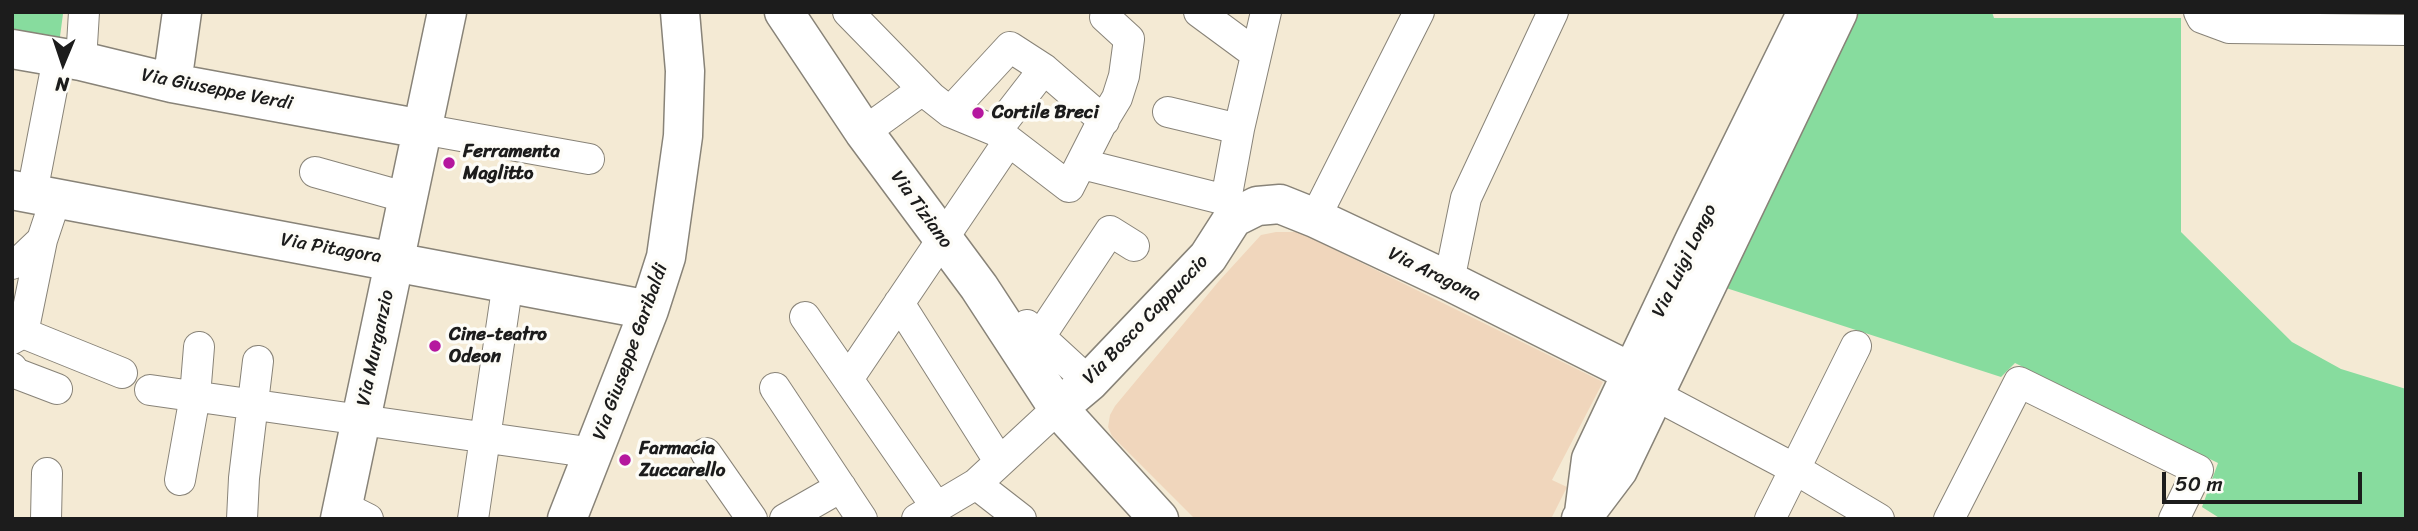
<!DOCTYPE html>
<html>
<head>
<meta charset="utf-8">
<style>
	body { margin:0 }
	#map { position:relative; width:2418px; height:531px; overflow:hidden; background:#f4ead4; font-family:Sriracha,sans-serif }
	canvas { display:block }
	.frame { position:absolute; inset:0; border:14px solid #1c1c1c; pointer-events:none }
	.north { position:absolute; left:28px; top:28px; width:70px; height:70px; -webkit-text-stroke:5px #fdfcf7; paint-order:stroke; rotate:182deg; font-size:19px; font-weight:700; line-height:28px; text-align:center; color:#1c1c1c }
	.north::after { content:''; display:block; margin:auto; width:24px; height:32px; background:#1c1c1c; clip-path:polygon(50% 0,100% 100%,50% 72%,0 100%) }
	.scale { position:absolute; left:2162px; top:472px; width:200px; height:32px; box-sizing:border-box; border:4px solid #1c1c1c; border-top:0; padding-left:9px; font-size:21px; line-height:24px; white-space:nowrap; color:#1c1c1c; -webkit-text-stroke:5px #fdfcf7; paint-order:stroke }
</style>
</head>
<body>
<div id="map">
<canvas width="2418" height="531"></canvas>
<div class="frame"></div>
<div class="north">N</div>
<div class="scale">50 m</div>
</div>
<script>
const g = document.querySelector('canvas').getContext('2d');
g.lineJoin = 'round';
function fill(path, color) {
  g.fillStyle = color;
  g.fill(path, 'evenodd');
}
function poly(rows) {
  const path = new Path2D();
  for (const r of rows) {
    path.moveTo(r[0], r[1]);
    for (let i = 2; i < r.length; i += 2) path.lineTo(r[i], r[i + 1]);
  }
  return path;
}
function strokePath(path, color, width, dash) {
  g.strokeStyle = color;
  g.lineWidth = width;
  g.lineCap = dash ? 'butt' : 'round';
  g.setLineDash(dash || []);
  g.stroke(path);
}
function label(font, color, halo, rows, align = 'center') {
  g.font = font + ' Sriracha,sans-serif';
  g.lineWidth = 7;
  g.setLineDash([]);
  g.textBaseline = 'middle';
  g.strokeStyle = halo;
  g.fillStyle = color;
  for (const [text, x, y, turn = 0] of rows) {
    g.save();
    g.translate(x, y);
    g.rotate((+turn || 0) * Math.PI / 180);
    g.textAlign = isNaN(turn) ? turn : align;
    if (halo) g.strokeText(text, 0, 0);
    g.fillText(text, 0, 0);
    g.restore();
  }
}
const built = poly([
	[1276,232,1299,232,1603,382,1552,480,1567,487,1551,519,1195,519,1112,436,1108,427,1110,415,1115,406,1219,281,1261,235]
]);
const green = poly([
	[12,12,63,14,59,44,12,34],
	[1859,12,1992,12,1994,18,2181,18,2181,232,2292,342,2341,369,2406,389,2406,519,2221,519,2202,507,2218,463,2015,363,2001,377,1720,286]
]);
const street = poly([
	[848,12,931,97,950,112,996,131,1069,187,1100,126,1117,98,1124,76,1129,39,1105,17,1108,12],
	[1199,12,1256,54],
	[2199,12,2202,18,2229,28,2406,30],
	[81,61,84,12],
	[950,112,1010,47,1044,69,1104,121],
	[1168,112,1239,129],
	[422,129,589,159],
	[996,131,1044,69],
	[864,132,918,93],
	[1082,164,1226,200],
	[315,172,408,198],
	[32,193,58,58],
	[1233,218,1226,200,1239,129,1266,12],
	[1315,218,1419,12],
	[12,264,21,260,42,240],
	[1449,281,1466,198,1553,12],
	[899,303,999,461],
	[805,317,937,508],
	[1027,325,1089,382],
	[23,333,122,373],
	[1041,335,1110,231,1134,246],
	[12,339,23,333,42,240,56,198],
	[12,368,15,373,57,389],
	[848,379,1008,142],
	[775,388,862,519],
	[150,390,594,453],
	[1655,395,1795,469,1879,519],
	[706,453,752,519],
	[180,480,195,396,199,347],
	[976,484,1021,519],
	[342,506,368,519],
	[46,519,47,473],
	[242,519,244,478,258,361],
	[473,519,508,282],
	[785,519,841,487],
	[917,519,976,484,1058,408],
	[1770,519,1856,346],
	[1949,519,2019,382,2198,470,2174,519]
]);
const secondary = poly([
	[784,12,864,132,979,287,1058,408,1159,519],
	[12,49,81,61,172,83,422,129],
	[172,83,182,12],
	[12,190,649,310],
	[1058,408,1089,382,1208,257,1233,218,1257,206,1280,204,1315,218,1449,281,1631,372,1655,395],
	[1584,513,1591,459,1695,239,1807,12],
	[340,519,447,12],
	[567,519,649,310,666,257,683,136,685,71,680,12],
	[1581,519,1618,470,1838,12]
]);
const markers = [
	[978,113,7,"#b5179e"],
	[449,163,7,"#b5179e"],
	[435,346,7,"#b5179e"],
	[625,460,7,"#b5179e"]
];
const streetNames = [
	["Via Giuseppe Verdi",217,90,11],
	["Via Tiziano",921,210,54],
	["Via Pitagora",331,249,10],
	["Via Luigi Longo",1685,261,-64],
	["Via Aragona",1434,275,26],
	["Via Bosco Cappuccio",1146,320,-46],
	["Via Murganzio",376,348,-78],
	["Via Giuseppe Garibaldi",631,352,-70]
];
const poiNames = [
	["Cortile Breci",992,113],
	["Ferramenta",463,152],
	["Maglitto",463,174],
	["Cine-teatro",449,335],
	["Odeon",449,357],
	["Farmacia",639,449],
	["Zuccarello",639,471]
];
fill(built, '#f0d6bc');
fill(green, '#87dc9e');
strokePath(street, '#888378', 32);
strokePath(secondary, '#888378', 41);
strokePath(street, '#fff', 30);
strokePath(secondary, '#fff', 38);
for (const [x, y, r, color] of markers) {
  const dot = new Path2D();
  dot.arc(x, y, r, 0, 2 * Math.PI);
  g.fillStyle = color;
  g.fill(dot);
  strokePath(dot, '#fdfcf7', 2.5);
}
label('19px', '#1c1c1c', '#fdfcf7', streetNames);
label('bold 19px', '#1c1c1c', '#fdfcf7', poiNames, 'left');
</script>
</body>
</html>
